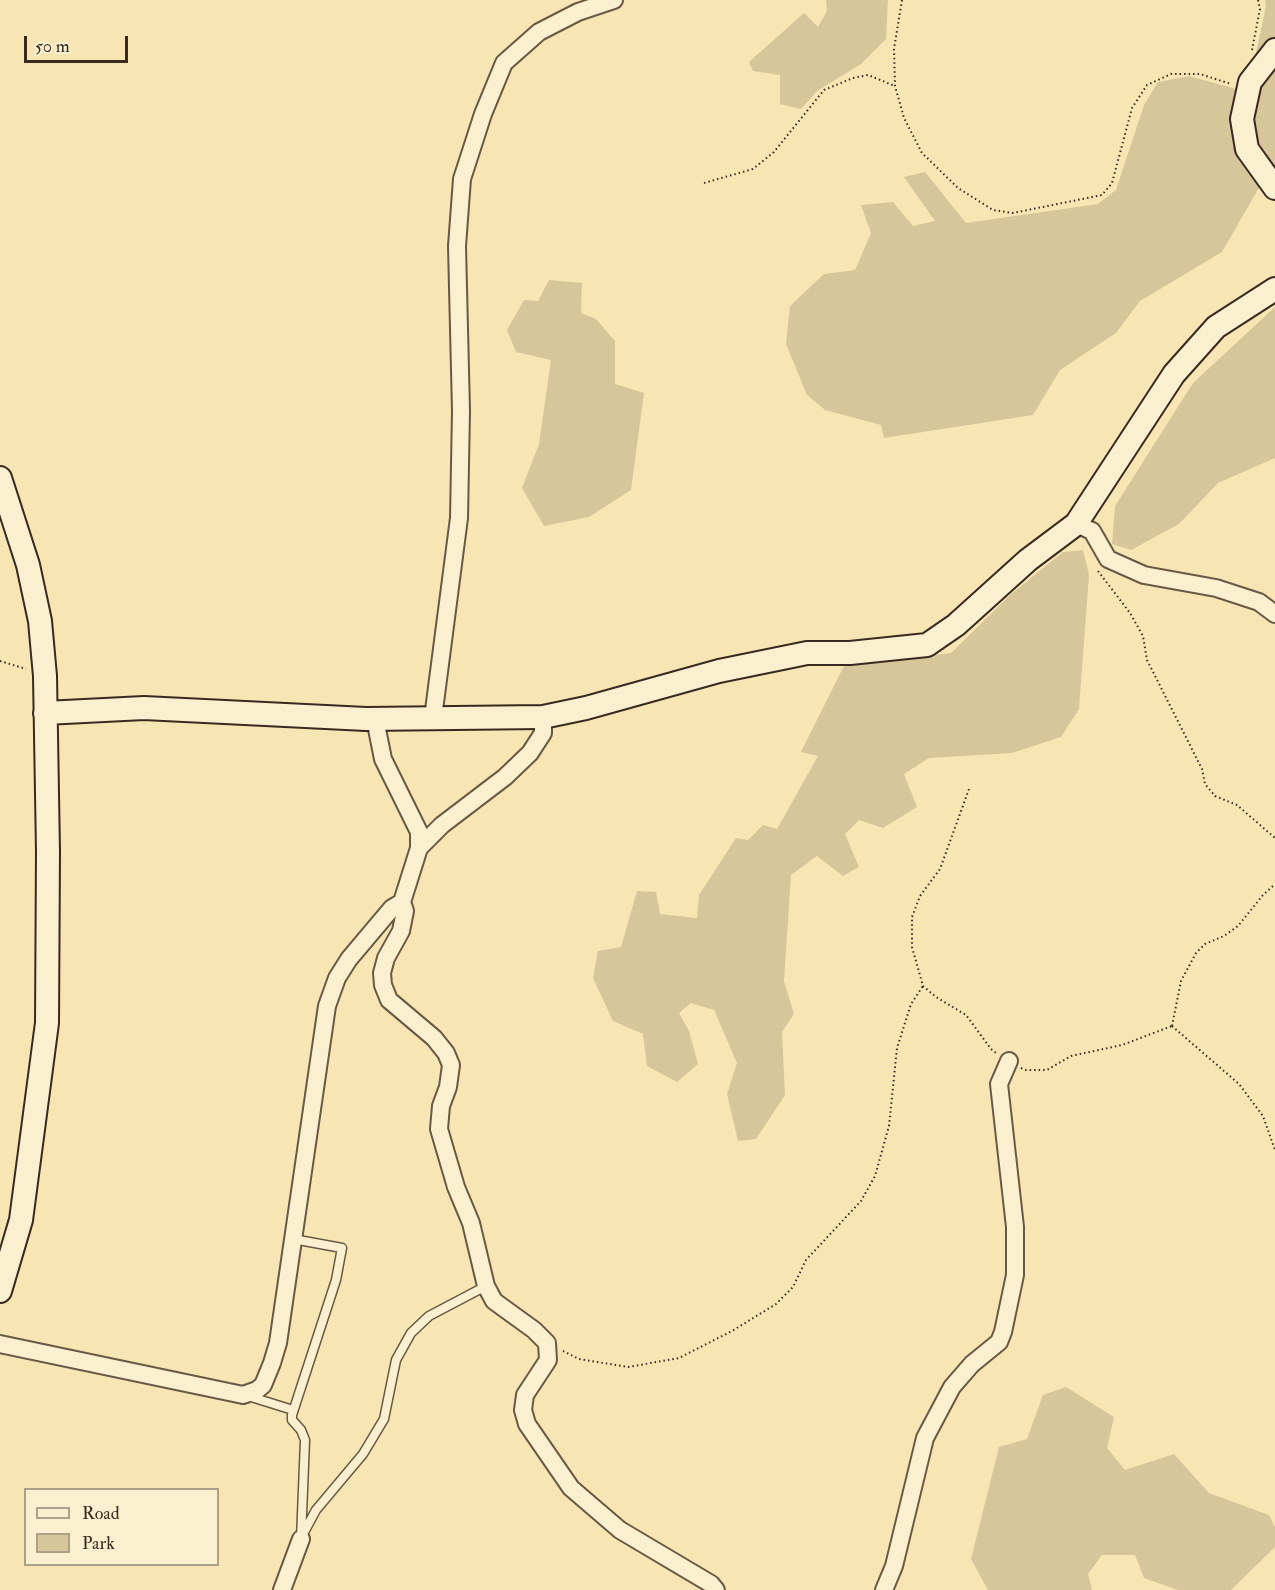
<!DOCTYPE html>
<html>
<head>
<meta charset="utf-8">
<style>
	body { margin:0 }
	#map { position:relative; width:1275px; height:1590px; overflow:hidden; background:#f7e6b3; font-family:"IM FELL Double Pica",serif }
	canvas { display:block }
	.legend { position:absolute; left:24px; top:1488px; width:195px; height:78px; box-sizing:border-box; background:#faefce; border:2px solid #aca088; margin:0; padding:8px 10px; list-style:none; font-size:18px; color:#382a20 }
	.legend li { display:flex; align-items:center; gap:12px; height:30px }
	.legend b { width:30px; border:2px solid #aca088 }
	.scale { position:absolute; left:24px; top:36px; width:104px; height:27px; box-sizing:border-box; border:3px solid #382a20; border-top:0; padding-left:8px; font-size:18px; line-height:21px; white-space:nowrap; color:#382a20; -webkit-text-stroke:4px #faefce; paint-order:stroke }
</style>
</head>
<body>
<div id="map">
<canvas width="1275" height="1590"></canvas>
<ul class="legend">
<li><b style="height:8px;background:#faefce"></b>Road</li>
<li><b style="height:16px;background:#d7c69a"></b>Park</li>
</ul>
<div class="scale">50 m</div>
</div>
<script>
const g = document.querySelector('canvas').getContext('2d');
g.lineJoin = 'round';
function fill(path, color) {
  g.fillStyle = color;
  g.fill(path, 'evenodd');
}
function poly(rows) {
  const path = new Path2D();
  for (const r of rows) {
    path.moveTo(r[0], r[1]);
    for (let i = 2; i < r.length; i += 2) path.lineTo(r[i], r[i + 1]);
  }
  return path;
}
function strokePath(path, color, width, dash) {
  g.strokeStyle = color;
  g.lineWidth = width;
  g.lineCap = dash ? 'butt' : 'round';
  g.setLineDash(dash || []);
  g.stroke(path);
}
const green = poly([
	[826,0,888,0,886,39,861,64,817,91,801,109,780,104,780,75,753,71,749,62,804,13,818,27,827,11],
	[1265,0,1275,0,1275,167,1272,165,1222,252,1140,301,1116,333,1060,370,1033,415,884,438,881,425,825,410,807,395,786,344,790,306,824,274,855,270,871,233,861,205,893,202,913,226,935,221,904,177,925,172,966,223,1098,204,1116,190,1144,105,1158,82,1189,76,1258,95,1267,72,1256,53,1266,6],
	[549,280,582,283,581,313,596,319,615,341,615,384,644,393,631,490,589,517,544,526,522,488,539,444,551,360,516,352,507,330,524,300,538,301],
	[1275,307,1275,458,1218,483,1179,524,1131,550,1112,544,1115,506,1193,383],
	[1083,550,1089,575,1079,709,1061,737,1012,753,929,758,904,774,917,807,883,828,859,820,845,834,859,867,843,876,817,856,791,875,784,981,794,1014,782,1032,785,1095,756,1139,738,1141,727,1094,737,1063,714,1010,691,1003,679,1013,689,1031,698,1064,677,1082,647,1066,643,1034,613,1021,593,978,598,951,621,947,637,891,656,892,660,914,697,918,699,895,736,838,748,840,763,825,777,829,818,756,801,752,844,666,951,653,1010,595,1063,552],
	[1066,1387,1114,1417,1107,1448,1125,1470,1174,1454,1209,1493,1269,1515,1275,1527,1275,1547,1231,1590,1178,1590,1144,1578,1135,1555,1102,1555,1088,1574,1092,1590,988,1590,971,1559,999,1447,1027,1439,1043,1395]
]);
const path = poly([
	[902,0,894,49,895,86,904,118,922,153,958,188,993,210,1013,213,1102,195,1112,183,1132,108,1147,85,1171,74,1200,74,1231,84],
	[1252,50,1260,9,1258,0],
	[704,183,753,169,774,152,824,90,853,78,868,75,895,86],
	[1098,571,1130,613,1143,636,1147,660,1202,769,1205,784,1215,796,1237,805,1275,838],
	[0,661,26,669],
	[969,789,940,869,920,896,912,917,912,947,923,986,936,997,966,1015,991,1049,996,1053],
	[1172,1026,1181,981,1196,953,1205,944,1224,936,1238,926,1263,895,1275,884],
	[1172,1026,1239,1084,1263,1116,1275,1150],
	[1021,1068,1026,1070,1047,1070,1071,1056,1122,1045,1172,1026],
	[563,1351,579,1359,628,1367,679,1358,732,1331,776,1304,793,1287,806,1260,861,1201,875,1176,889,1126,897,1048,911,1004,923,986]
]);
const lane = poly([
	[293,1239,342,1248,336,1280,292,1415,292,1420,301,1430,305,1440,301,1539],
	[248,1396,293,1410],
	[302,1536,316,1510,363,1454,384,1419,396,1360,411,1333,429,1316,486,1286]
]);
const street = poly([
	[1076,524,1092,531,1108,559,1144,575,1216,588,1259,602,1275,614],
	[433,718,459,518,461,411,457,246,462,179,483,114,504,63,539,32,578,12,614,0],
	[375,719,383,759,419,832,419,848,402,902,405,911,401,931,386,958,382,973,383,985,389,1000,434,1038,446,1053,451,1065,448,1087,441,1106,439,1129,456,1187,471,1223,486,1286,494,1301,534,1330,547,1343,548,1360,525,1395,523,1410,527,1424,571,1488,620,1530,711,1584,716,1590],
	[419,848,442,825,505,777,530,753,543,733,543,717],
	[0,1344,243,1395,257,1390,263,1385,272,1363,278,1343,327,1006,337,978,349,959,392,908,402,902],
	[282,1590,301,1539],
	[884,1590,894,1566,925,1438,952,1387,972,1364,999,1342,1003,1332,1015,1275,1015,1227,999,1084,1009,1061]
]);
const secondary = poly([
	[1275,50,1250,82,1242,119,1247,149,1275,188],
	[0,478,28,565,40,621,45,676,48,852,47,1023,21,1220,0,1291],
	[45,713,144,708,366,719,543,717,586,708,719,671,807,653,850,653,927,645,956,625,1028,560,1076,524,1174,374,1216,327,1275,289]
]);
fill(green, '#d7c69a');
strokePath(lane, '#685945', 11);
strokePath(street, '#685945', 20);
strokePath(secondary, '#382a20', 26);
strokePath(path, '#382a20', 2, [1.5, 3]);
strokePath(lane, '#faefce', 8);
strokePath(street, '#faefce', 16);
strokePath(secondary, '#faefce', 22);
</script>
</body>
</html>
